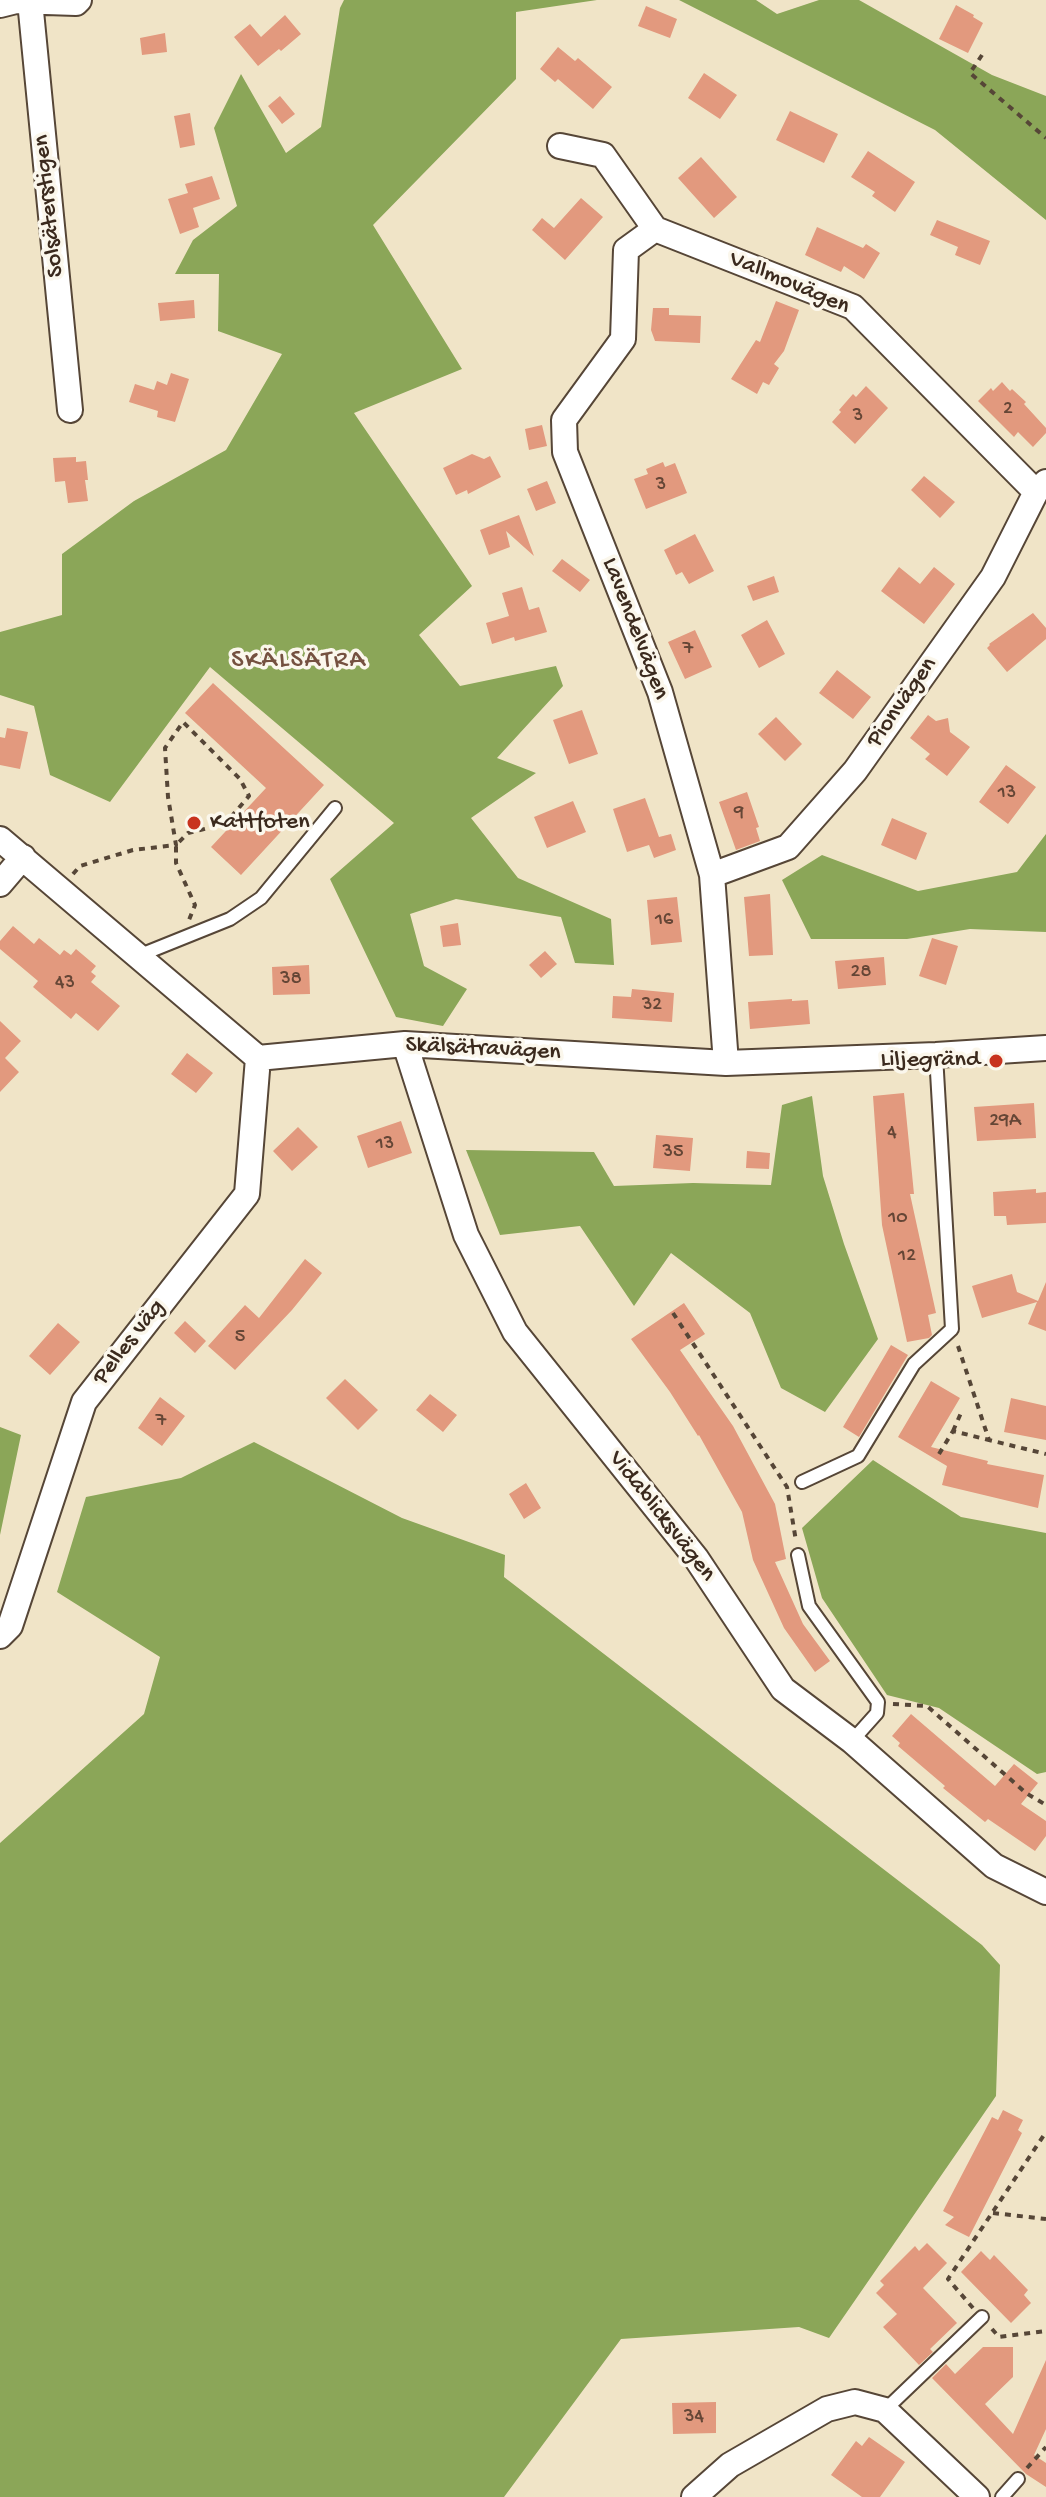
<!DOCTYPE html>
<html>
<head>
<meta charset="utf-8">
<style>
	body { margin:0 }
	canvas { display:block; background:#f0e4c7 }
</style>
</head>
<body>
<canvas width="1046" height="2497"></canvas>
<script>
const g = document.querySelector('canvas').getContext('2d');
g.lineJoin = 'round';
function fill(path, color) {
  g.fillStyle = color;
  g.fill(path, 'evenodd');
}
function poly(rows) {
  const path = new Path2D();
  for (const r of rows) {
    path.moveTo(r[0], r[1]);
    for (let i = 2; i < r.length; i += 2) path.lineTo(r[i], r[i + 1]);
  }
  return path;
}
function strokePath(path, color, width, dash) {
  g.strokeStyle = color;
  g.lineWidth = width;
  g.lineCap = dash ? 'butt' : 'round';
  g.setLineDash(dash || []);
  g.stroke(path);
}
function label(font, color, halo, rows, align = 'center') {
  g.font = font + ' "Gochi Hand",sans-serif';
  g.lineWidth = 7;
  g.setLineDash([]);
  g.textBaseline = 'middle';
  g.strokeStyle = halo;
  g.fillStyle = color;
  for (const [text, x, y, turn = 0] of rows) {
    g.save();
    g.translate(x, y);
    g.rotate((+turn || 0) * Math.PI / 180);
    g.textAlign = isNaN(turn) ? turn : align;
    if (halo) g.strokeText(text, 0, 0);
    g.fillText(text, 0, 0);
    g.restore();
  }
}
const forest = poly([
	[344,0,597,0,516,12,516,79,373,225,462,369,354,413,472,586,419,635,460,686,556,666,563,686,497,758,536,773,471,818,518,878,611,919,614,965,575,963,561,917,456,899,410,914,424,966,467,989,443,1026,396,1017,330,879,394,823,210,667,110,802,50,775,34,706,0,695,0,632,62,615,62,554,134,501,226,450,282,354,218,331,219,274,175,274,193,240,237,206,214,128,241,74,286,153,321,127,340,8],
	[679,0,756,0,777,14,819,0,859,0,992,75,1046,96,1046,220,935,130],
	[1046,834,1046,932,970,929,907,939,811,939,782,880,822,855,918,891,1017,872],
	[812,1096,823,1176,844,1244,878,1339,825,1412,781,1388,750,1313,671,1253,634,1306,580,1226,500,1235,466,1150,594,1152,614,1186,693,1183,771,1185,782,1105],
	[0,1427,21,1435,0,1535],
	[254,1442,402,1518,505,1555,504,1577,982,1945,1000,1965,996,2096,829,2338,799,2327,621,2339,504,2497,0,2497,0,1843,144,1714,160,1657,57,1592,86,1497,181,1478],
	[873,1460,961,1517,1046,1533,1046,1772,1037,1774,939,1708,887,1695,822,1598,802,1528]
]);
const building = poly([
	[956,5,974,15,973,17,983,23,968,53,939,39],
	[646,6,677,19,670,38,638,26],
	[285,15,301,34,281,51,279,49,258,66,234,37,250,24,261,37],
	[165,33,167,52,142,55,140,38],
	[558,47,575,61,578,58,612,87,593,109,558,79,555,82,540,69],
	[704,73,737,95,720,119,688,98],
	[280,96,295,114,282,124,268,106],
	[790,111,838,134,824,163,776,140],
	[190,113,195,145,180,148,174,116],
	[868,151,915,182,895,212,872,196,875,192,851,177],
	[701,157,737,197,714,218,678,178],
	[212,176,220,199,193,208,199,227,180,234,168,199,188,193,185,184],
	[581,198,603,217,565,260,532,230,542,218,554,228],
	[937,220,990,241,980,265,955,255,958,247,930,235],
	[817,227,863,248,866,244,880,253,864,279,844,266,841,272,805,255],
	[194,300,195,318,160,321,158,303],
	[776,301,799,310,784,351,774,364,779,368,769,385,763,382,757,394,731,379,756,340,760,342],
	[653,308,669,308,669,315,701,316,700,343,655,341,651,330],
	[171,373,189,379,175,422,157,417,158,411,129,402,135,384,154,390,157,381,167,385],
	[1002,382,1010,391,1012,389,1026,402,1024,404,1046,428,1046,433,1033,447,1018,432,1014,437,978,401,991,388,993,391],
	[866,386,888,408,855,444,832,422,841,412,839,410,853,394,856,397],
	[542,425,547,446,529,450,525,429],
	[472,454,484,459,490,456,501,477,468,494,467,490,456,495,443,468],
	[76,457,76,462,86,461,88,480,85,480,88,501,68,503,65,481,55,482,53,458],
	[663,462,665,467,675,463,687,493,646,509,634,479,648,474,646,469],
	[924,476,955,502,940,518,911,490],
	[547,481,556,503,536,511,527,489],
	[519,515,534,556,506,531,510,547,489,555,480,530],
	[695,534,714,571,689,584,682,572,676,575,664,550],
	[562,559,590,580,580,592,552,571],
	[899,567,920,584,934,567,955,584,924,624,881,591],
	[774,576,779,592,753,601,747,586],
	[522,587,529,610,539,607,547,632,515,641,514,637,492,644,486,623,509,616,502,593],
	[1033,613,1046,628,1046,639,1007,672,987,648,990,645,989,644],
	[767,620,785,654,759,668,741,635],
	[695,630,712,667,685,679,668,642],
	[837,670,871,697,853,719,819,693],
	[213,683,324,785,241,875,211,847,266,788,185,713],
	[582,710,598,754,569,764,553,720],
	[928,715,936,721,948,718,950,732,970,747,947,776,925,759,930,754,910,738],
	[776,717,802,744,785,761,758,734],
	[7,728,28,732,20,769,0,765,0,737,5,738],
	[1006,765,1036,787,1008,824,979,802],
	[747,792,759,827,756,828,760,841,736,850,719,802],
	[645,798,659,837,671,834,676,850,654,858,649,845,627,852,613,809],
	[573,801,586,832,547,848,534,817],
	[892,818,927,833,916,860,881,845],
	[770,894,773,955,749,956,744,897],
	[677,897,682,942,651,945,647,900],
	[458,923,461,945,443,947,440,926],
	[13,926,34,944,39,938,60,955,64,950,71,955,76,949,96,966,91,972,96,976,91,982,120,1006,98,1031,76,1013,71,1019,33,987,38,981,0,949,0,941],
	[932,938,958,946,946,985,919,976],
	[545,951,557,964,541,978,529,965],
	[884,957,886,985,838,989,835,961],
	[309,965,310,994,273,995,272,967],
	[632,989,674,993,672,1022,612,1018,613,996,631,997],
	[792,999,792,1001,808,1000,810,1024,750,1029,748,1002],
	[0,1021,21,1041,5,1058,19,1072,0,1092],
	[187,1053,213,1073,196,1093,171,1074],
	[904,1093,914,1194,910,1194,936,1313,928,1315,932,1335,929,1338,907,1342,882,1225,873,1096],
	[1034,1103,1036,1138,977,1141,974,1107],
	[401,1121,412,1153,368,1168,357,1136],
	[298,1127,318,1147,292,1171,273,1151],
	[656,1135,693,1138,690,1171,653,1168],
	[747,1151,770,1153,769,1169,746,1168],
	[1036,1189,1036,1193,1046,1192,1046,1223,1007,1225,1006,1216,994,1216,993,1192],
	[305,1259,322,1273,292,1310,235,1370,208,1346,245,1305,259,1318],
	[1012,1274,1017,1292,1038,1301,1046,1282,1046,1331,1028,1324,1037,1302,982,1318,972,1286],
	[684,1303,705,1334,680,1350,733,1426,775,1504,786,1559,775,1562,803,1624,830,1661,815,1672,784,1628,753,1560,742,1512,699,1435,698,1436,670,1392,631,1339],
	[185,1321,206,1341,195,1353,174,1333],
	[58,1323,80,1342,50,1375,29,1356],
	[891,1345,908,1355,859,1437,843,1427],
	[345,1379,378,1410,358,1430,326,1398],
	[931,1381,960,1398,931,1447,988,1461,987,1464,1044,1475,1038,1508,942,1485,947,1466,898,1437],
	[430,1394,457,1415,443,1432,416,1410],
	[160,1397,185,1416,162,1446,138,1428],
	[1011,1398,1046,1406,1046,1440,1004,1432],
	[526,1483,541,1508,524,1519,509,1494],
	[911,1714,995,1786,1014,1764,1038,1783,1021,1804,1046,1821,1046,1836,1035,1851,988,1819,985,1822,943,1788,945,1786,898,1746,900,1743,892,1736],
	[1003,2110,1023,2120,1018,2130,1022,2133,969,2237,945,2225,954,2217,943,2211,992,2117,998,2120],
	[927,2243,947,2263,923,2288,957,2323,930,2349,933,2352,919,2365,883,2327,897,2314,876,2293,884,2285,880,2281,915,2246,919,2251],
	[981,2251,990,2260,994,2255,1028,2290,1024,2295,1031,2303,1011,2323,961,2272],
	[983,2347,1013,2347,1013,2377,985,2404,1013,2434,1046,2360,1046,2429,1034,2455,1046,2463,1046,2487,1026,2474,932,2378,946,2364,955,2374],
	[716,2402,716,2433,673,2434,672,2403],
	[869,2437,905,2462,880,2497,862,2497,831,2475,856,2441,862,2446]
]);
const path = poly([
	[982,55,970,73,1046,138],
	[73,874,80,866,133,850,176,845,168,797,165,748,183,722,240,779,249,796,225,824,188,833,176,845,176,863,195,905,189,920],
	[673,1313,787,1487,796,1541],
	[958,1346,989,1440,1046,1454],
	[953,1431,961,1413],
	[939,1454,953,1431,989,1440],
	[893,1704,927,1706,1026,1793,1046,1805],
	[993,2213,1046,2219],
	[973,2308,948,2279,1046,2132],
	[992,2329,999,2337,1046,2331],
	[1027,2468,1046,2447]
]);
const lane = poly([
	[138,956,230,919,261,898,335,808],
	[802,1482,858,1456,914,1364,952,1329,936,1055],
	[798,1555,809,1606,878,1702,877,1713,852,1741],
	[885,2410,982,2317],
	[1002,2497,1018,2479]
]);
const street = poly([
	[30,1,70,410],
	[0,5,16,1,76,3,79,0],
	[560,146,603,155,655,229,853,307,1036,492],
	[655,229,626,250,623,339,564,420,565,452,660,692,712,875,726,1063],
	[0,839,258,1058,405,1044,726,1063,936,1055,1046,1048],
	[712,875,788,847,855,771,993,577,1036,492,1046,482],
	[0,884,23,857],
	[405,1044,466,1235,515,1332,696,1558,783,1689,852,1741,994,1866,1046,1892],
	[0,1636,10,1626,84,1402,247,1194,258,1058],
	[694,2497,730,2465,827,2409,855,2402,885,2410,977,2497]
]);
const markers = [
	[194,823,8,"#c8321e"],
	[996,1061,8,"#c8321e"]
];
const numberNames = [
	["2",1008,410],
	["3",858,417],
	["3",661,486],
	["7",688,650],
	["13",1007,794],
	["9",739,814],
	["16",664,921],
	["28",861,973],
	["38",291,980],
	["43",65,984],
	["32",652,1006],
	["29A",1005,1122],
	["4",892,1134],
	["13",385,1145],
	["35",673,1153],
	["10",898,1219],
	["12",907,1257],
	["5",240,1338],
	["7",161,1422],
	["34",694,2418]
];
const streetNames = [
	["Solsäterstigen",50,206,-96],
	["Vallmovägen",789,284,23],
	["Lavendelvägen",634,629,69],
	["Pionvägen",903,703,-55],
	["Skälsätravägen",483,1050,3],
	["Pelles väg",130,1343,-52],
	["Vidablicksvägen",661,1517,52]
];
const poiNames = [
	["Kattfoten",210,823],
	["Liljegränd",980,1061,"right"]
];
const neighbourhoodNames = [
	["SKÄLSÄTRA",299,662]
];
fill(forest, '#8ba658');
fill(building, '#e2997e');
strokePath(lane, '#564637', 16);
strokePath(street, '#564637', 28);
strokePath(path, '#564637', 4, [6, 6]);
strokePath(lane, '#fff', 12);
strokePath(street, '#fff', 24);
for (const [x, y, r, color] of markers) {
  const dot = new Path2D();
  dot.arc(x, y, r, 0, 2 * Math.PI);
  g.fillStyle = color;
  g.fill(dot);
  strokePath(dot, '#fbf7ec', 3);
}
label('20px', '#654636', null, numberNames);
label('24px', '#3b2a1e', '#fbf7ec', streetNames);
label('24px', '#3b2a1e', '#fbf7ec', poiNames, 'left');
g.letterSpacing = '2px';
label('26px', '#755140', '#fbf7ec', neighbourhoodNames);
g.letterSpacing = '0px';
</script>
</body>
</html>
